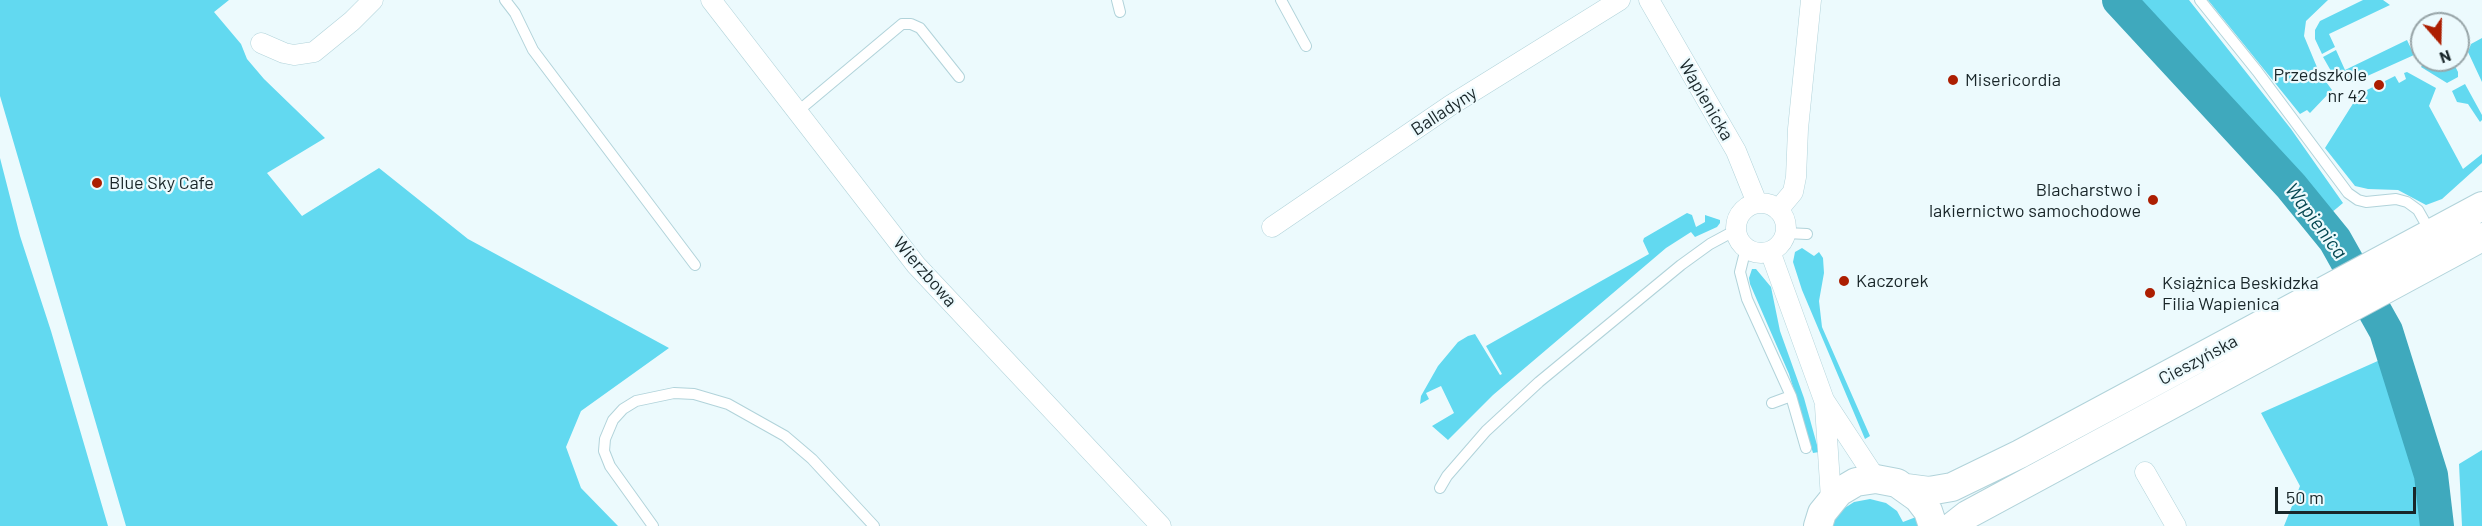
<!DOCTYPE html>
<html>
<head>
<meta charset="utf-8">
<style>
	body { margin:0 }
	#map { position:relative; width:2482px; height:526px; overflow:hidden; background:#ecfafd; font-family:Barlow,sans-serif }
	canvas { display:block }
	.north { position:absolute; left:2410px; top:12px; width:60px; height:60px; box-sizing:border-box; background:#ecfafd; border:2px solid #98a5a8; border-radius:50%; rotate:160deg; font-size:16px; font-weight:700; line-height:24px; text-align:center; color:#192629 }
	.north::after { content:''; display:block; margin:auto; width:21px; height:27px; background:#ac1e01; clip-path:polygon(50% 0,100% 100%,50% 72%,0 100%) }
	.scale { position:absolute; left:2275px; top:487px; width:141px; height:27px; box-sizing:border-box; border:3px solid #192629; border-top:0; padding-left:8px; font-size:18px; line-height:21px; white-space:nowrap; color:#192629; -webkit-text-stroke:4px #ecfafd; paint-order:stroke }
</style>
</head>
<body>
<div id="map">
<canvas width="2482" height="526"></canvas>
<div class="north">N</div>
<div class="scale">50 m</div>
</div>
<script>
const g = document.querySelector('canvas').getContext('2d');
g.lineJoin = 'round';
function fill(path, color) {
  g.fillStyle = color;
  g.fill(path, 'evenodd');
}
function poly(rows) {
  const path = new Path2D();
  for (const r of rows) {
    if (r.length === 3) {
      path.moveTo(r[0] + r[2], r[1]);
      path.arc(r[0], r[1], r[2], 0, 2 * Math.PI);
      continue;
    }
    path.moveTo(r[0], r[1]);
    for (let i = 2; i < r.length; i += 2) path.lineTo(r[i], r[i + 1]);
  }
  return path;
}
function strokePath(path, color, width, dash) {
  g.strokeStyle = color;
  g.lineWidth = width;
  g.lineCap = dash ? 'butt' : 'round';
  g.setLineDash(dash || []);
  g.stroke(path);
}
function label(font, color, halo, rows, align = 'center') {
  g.font = font + ' Barlow,sans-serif';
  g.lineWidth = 4.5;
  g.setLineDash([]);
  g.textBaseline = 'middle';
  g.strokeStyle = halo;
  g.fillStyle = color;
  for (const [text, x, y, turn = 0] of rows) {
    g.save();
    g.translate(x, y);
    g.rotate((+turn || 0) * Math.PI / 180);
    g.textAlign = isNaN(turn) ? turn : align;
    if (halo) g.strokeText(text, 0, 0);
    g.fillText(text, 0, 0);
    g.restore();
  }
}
const green = poly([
	[0,0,229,0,214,12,241,44,247,59,264,79,325,138,267,173,302,216,379,168,468,239,669,348,581,411,566,447,581,488,618,526,126,526,0,96],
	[2132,0,2189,0,2291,129,2343,203,2331,213,2294,178],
	[2208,0,2328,0,2306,21,2304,36,2319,72,2332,90,2310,113,2307,110,2300,114],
	[2363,0,2383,0,2390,5,2329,34,2335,47,2322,54,2315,39,2315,30,2320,21],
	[2482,38,2482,82,2468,52,2471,44],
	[2407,40,2414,55,2354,82,2343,82,2335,78,2323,57,2336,50,2345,70],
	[2430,60,2452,60,2458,72,2458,77,2447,83,2421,67,2424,62],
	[2407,72,2436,88,2429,106,2463,169,2482,154,2482,163,2442,199,2426,205,2398,190,2368,189,2355,186,2325,148,2359,94,2395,76,2399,83,2406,79,2404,73],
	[2465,84,2482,115,2482,120,2480,122,2468,104,2457,102,2452,91],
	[0,158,20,236,51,331,108,526,0,526],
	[1687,213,1692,215,1696,227,1705,222,1705,215,1720,220,1720,223,1717,227,1695,237,1691,232,1666,248,1493,395,1448,440,1432,426,1454,413,1441,386,1426,393,1429,399,1420,404,1421,396,1438,366,1458,342,1468,336,1475,334,1500,375,1502,374,1486,346,1649,254,1643,241,1644,238],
	[1802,248,1814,256,1819,252,1823,258,1824,273,1819,301,1822,327,1870,436,1865,439,1802,290,1793,262,1795,252],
	[1752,269,1756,269,1771,287,1780,331,1804,398,1819,452,1813,453,1789,374,1750,284,1749,278],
	[2380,360,2387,373,2423,483,2427,526,2284,526,2300,486,2261,413],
	[2482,450,2482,526,2462,526,2459,464],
	[1870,499,1886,503,1897,511,1903,522,1916,517,1919,526,1831,526,1840,511,1854,502]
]);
const river = poly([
	[2119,0,2291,186,2335,240,2386,331,2431,475,2437,526]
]);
const service = poly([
	[505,0,515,13,533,50,695,265],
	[1117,0,1120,12],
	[1281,0,1306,46],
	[2200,0,2257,71,2348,193,2358,200,2366,202,2396,199,2407,202,2418,210,2431,233],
	[797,112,902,24,911,24,920,28,959,77],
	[1786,233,1807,234],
	[1746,248,1740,272,1747,299,1791,396,1806,448],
	[1772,403,1791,396],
	[1440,488,1447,476,1486,431,1539,382,1681,265,1710,244,1736,230],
	[653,526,610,466,604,451,605,439,613,420,623,409,636,401,674,393,694,394,728,404,785,436,812,459,874,526]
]);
const minor = poly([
	[711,0,916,265,1161,526],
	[1649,0,1736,151,1757,203],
	[261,43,284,53,294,55,314,52,352,21,373,0],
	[1761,228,25],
	[1778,210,1793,192,1796,177,1798,129,1811,0],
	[1272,227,1451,105,1620,0],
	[1770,251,1824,400,1876,479],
	[1825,406,1831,499],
	[2145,472,2176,526]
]);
const secondary = poly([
	[1906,488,1929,491,1952,487,2020,454,2482,206],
	[1818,526,1822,513,1839,492,1856,482,1876,479,1897,483,1918,498,1928,511,1933,526],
	[1953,526,1967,515,2482,237]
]);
const markers = [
	[1953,80,6,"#ac1e01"],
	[2379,85,6,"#ac1e01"],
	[97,183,6,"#ac1e01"],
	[2153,200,6,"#ac1e01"],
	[1844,281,6,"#ac1e01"],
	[2150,293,6,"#ac1e01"]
];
const poiNames = [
	["Przedszkole",2367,75,"right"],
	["nr 42",2367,96,"right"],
	["Misericordia",1965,80],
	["Blue Sky Cafe",109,183],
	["Blacharstwo i",2141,190,"right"],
	["lakiernictwo samochodowe",2141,211,"right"],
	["Kaczorek",1856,281],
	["Książnica Beskidzka",2162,283],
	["Filia Wapienica",2162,304]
];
const streetNames = [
	["Wapienicka",1706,100,60],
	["Balladyny",1444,111,-33],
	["Wierzbowa",925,272,49],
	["Cieszyńska",2198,360,-28]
];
const waterNames = [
	["Wapienica",2316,221,53]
];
fill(green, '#62d9f0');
strokePath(river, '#3fa9bd', 34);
strokePath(service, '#b1d3da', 12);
strokePath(minor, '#b1d3da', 21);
strokePath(secondary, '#b1d3da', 30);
strokePath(service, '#fff', 10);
strokePath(minor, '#fff', 20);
strokePath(secondary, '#fff', 28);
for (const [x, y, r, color] of markers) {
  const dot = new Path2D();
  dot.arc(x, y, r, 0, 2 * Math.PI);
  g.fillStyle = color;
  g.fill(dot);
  strokePath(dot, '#ecfafd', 2);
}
label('18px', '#192629', '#ecfafd', poiNames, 'left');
label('18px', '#192629', '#ecfafd', streetNames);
label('italic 20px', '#054751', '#ecfafd', waterNames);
</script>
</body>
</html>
